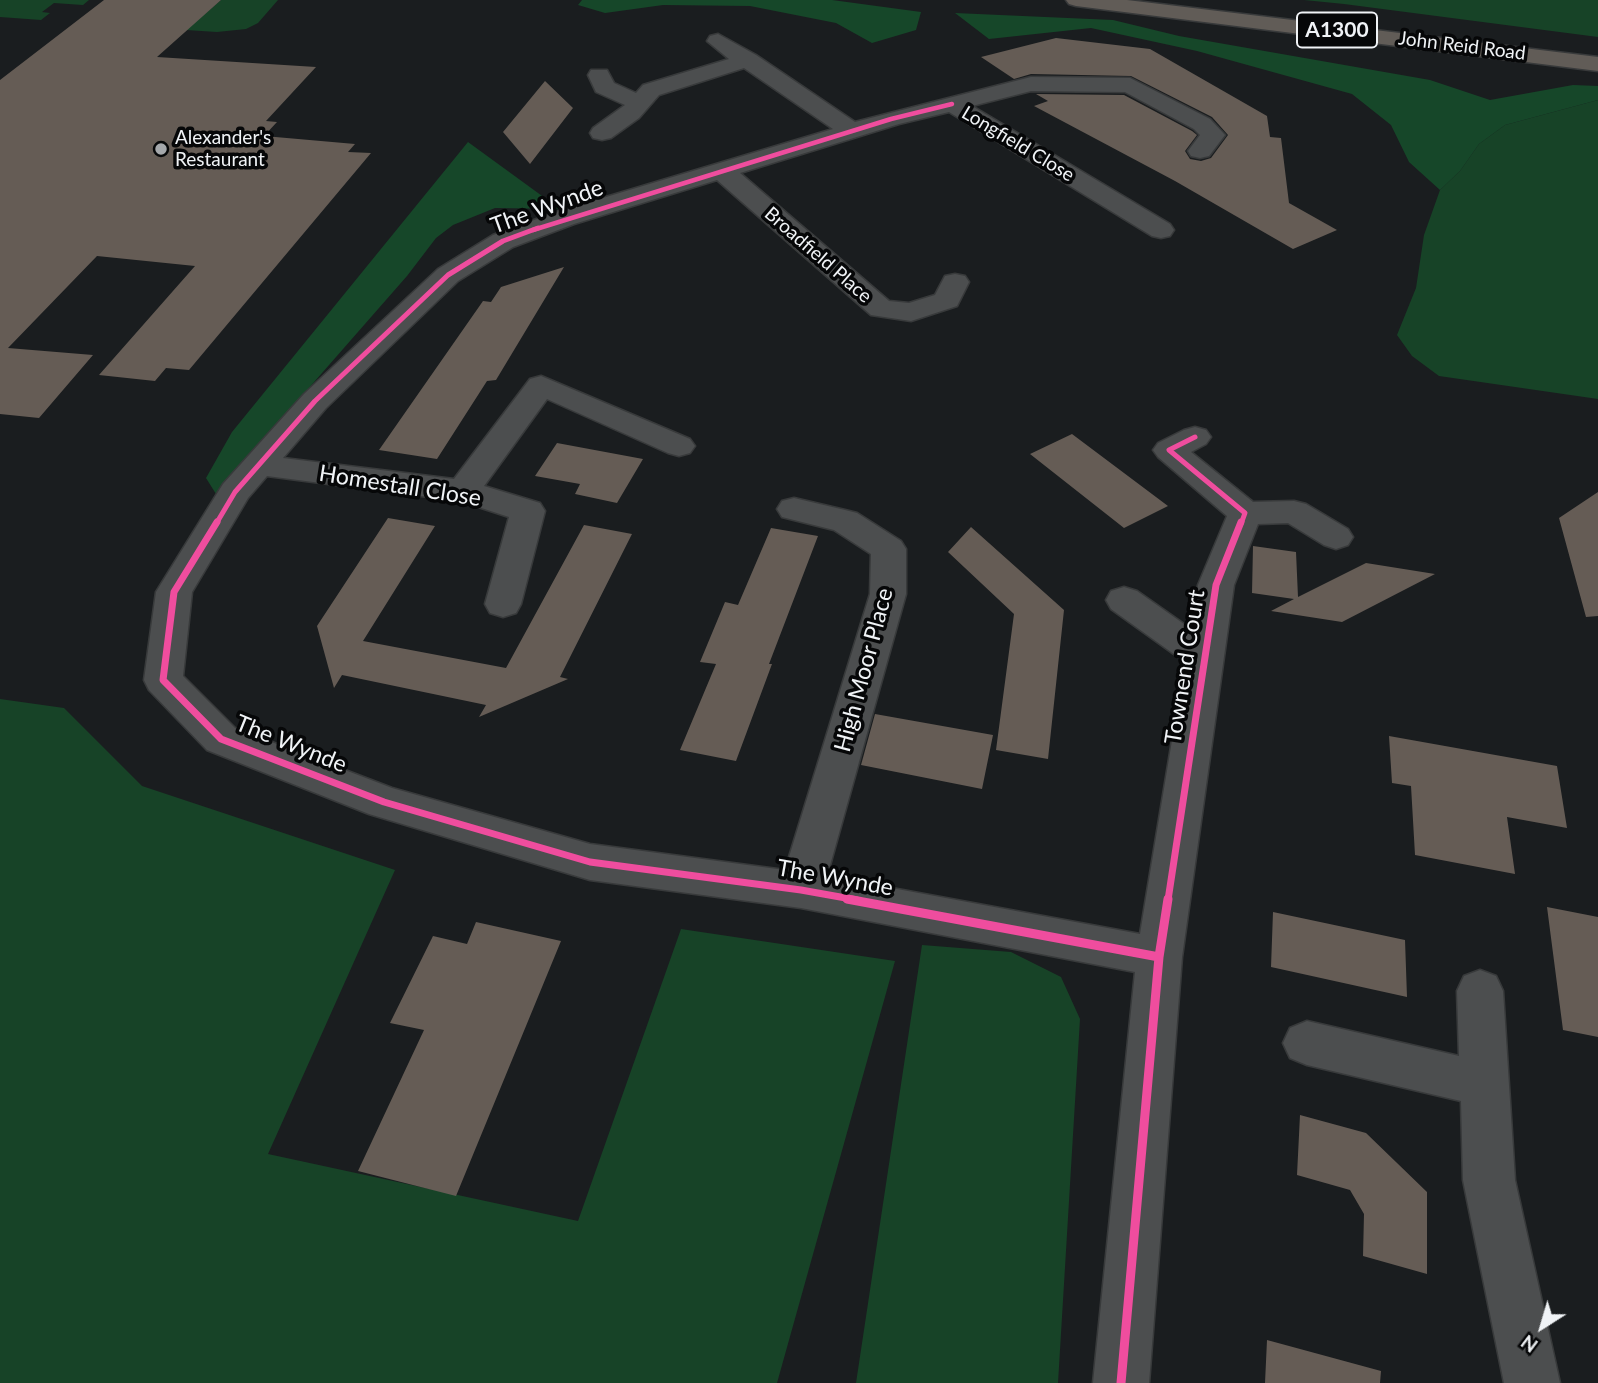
<!DOCTYPE html>
<html>
<head>
<meta charset="utf-8">
<style>
	body { margin:0 }
	#map { position:relative; width:1598px; height:1383px; overflow:hidden; background:#1a1d1f; font-family:Lato,sans-serif }
	canvas { display:block }
	.north { position:absolute; left:1507px; top:1292px; width:70px; height:70px; -webkit-text-stroke:5px #060708; paint-order:stroke; rotate:217deg; font-size:19px; font-weight:700; line-height:28px; text-align:center; color:#f0f3f6 }
	.north::after { content:''; display:block; margin:auto; width:24px; height:32px; background:#f0f3f6; clip-path:polygon(50% 0,100% 100%,50% 72%,0 100%) }
</style>
</head>
<body>
<div id="map">
<canvas width="1598" height="1383"></canvas>
<div class="north">N</div>
</div>
<script>
const g = document.querySelector('canvas').getContext('2d');
g.lineJoin = 'round';
function fill(path, color) {
  g.fillStyle = color;
  g.fill(path, 'evenodd');
}
function poly(rows) {
  const path = new Path2D();
  for (const r of rows) {
    path.moveTo(r[0], r[1]);
    for (let i = 2; i < r.length; i += 2) path.lineTo(r[i], r[i + 1]);
  }
  return path;
}
function strokePath(path, color, width, dash) {
  g.strokeStyle = color;
  g.lineWidth = width;
  g.lineCap = dash ? 'butt' : 'round';
  g.setLineDash(dash || []);
  g.stroke(path);
}
function label(font, color, halo, rows, align = 'center') {
  g.font = font + ' Lato,sans-serif';
  g.lineWidth = 7;
  g.setLineDash([]);
  g.textBaseline = 'middle';
  g.strokeStyle = halo;
  g.fillStyle = color;
  for (const [text, x, y, turn = 0] of rows) {
    g.save();
    g.translate(x, y);
    g.rotate((+turn || 0) * Math.PI / 180);
    g.textAlign = isNaN(turn) ? turn : align;
    if (halo) g.strokeText(text, 0, 0);
    g.fillText(text, 0, 0);
    g.restore();
  }
}
const green = poly([
	[0,0,89,0,83,5,54,3,42,12,50,13,41,20,0,17],
	[221,0,278,0,258,23,246,29,217,32,186,30],
	[1304,0,1598,0,1598,37,1344,4],
	[1598,100,1598,399,1439,376,1412,356,1397,335,1416,288,1424,235,1440,190,1460,171,1479,144,1505,125],
	[0,699,64,708,142,786,395,870,268,1154,578,1221,681,929,895,961,777,1383,0,1383],
	[922,945,1011,952,1061,977,1080,1019,1058,1383,856,1383]
]);
const forest = poly([
	[582,0,832,0,921,12,916,30,872,43,836,23,750,6,663,5,605,13,578,5],
	[955,13,1113,20,1179,36,1430,80,1490,100,1573,85,1598,86,1598,100,1505,125,1479,144,1460,171,1440,190,1409,162,1391,125,1352,94,1197,51,1091,28,989,39],
	[468,142,560,209,495,208,453,225,436,238,407,276,216,494,206,478,232,432]
]);
const building = poly([
	[104,0,221,0,157,57,316,67,266,121,277,122,264,136,355,144,348,152,371,153,189,370,166,368,155,381,99,375,195,266,97,256,8,348,93,355,39,418,0,414,0,80],
	[1056,38,1150,49,1267,116,1270,137,1281,138,1289,203,1337,230,1293,249,1175,181,1034,106,1048,101,1036,94,1124,95,1192,131,1197,135,1185,151,1190,159,1201,161,1211,158,1228,135,1212,117,1131,76,1031,74,1014,79,981,57],
	[545,81,573,108,530,164,503,132],
	[564,267,496,380,487,381,437,459,379,450,483,301,491,302,501,287],
	[1072,434,1168,506,1124,528,1030,454],
	[557,443,643,459,617,503,575,494,580,484,535,476],
	[1598,492,1598,616,1586,617,1559,518],
	[388,518,435,526,363,641,506,668,584,525,632,534,560,677,568,679,479,717,486,705,342,675,334,688,317,626],
	[971,527,1064,610,1048,759,996,750,1014,614,948,552],
	[771,528,818,536,769,664,772,664,736,761,680,750,716,664,700,662,725,602,738,605],
	[1253,546,1296,552,1298,597,1366,563,1435,574,1342,622,1271,611,1294,599,1252,593],
	[875,714,993,735,982,789,861,765],
	[1389,736,1557,766,1567,828,1507,817,1515,874,1415,855,1411,786,1392,783],
	[1547,907,1598,917,1598,1037,1563,1030],
	[1273,912,1405,940,1407,997,1271,967],
	[476,922,561,941,456,1196,358,1171,424,1030,390,1023,433,936,467,944],
	[1300,1115,1366,1133,1427,1192,1427,1274,1363,1256,1364,1214,1350,1190,1297,1175],
	[1267,1340,1381,1371,1380,1383,1265,1383]
]);
const street = poly([
	[718,34,756,55,855,122,1031,77,1130,78,1210,119,1225,135,1209,156,1200,158,1191,156,1188,151,1200,135,1194,129,1125,92,1031,91,972,106,1170,224,1174,230,1170,236,1161,238,1152,236,949,112,899,124,740,173,889,301,909,303,935,295,945,276,955,274,965,276,969,282,957,306,911,321,871,315,717,180,574,224,513,247,458,281,326,408,283,458,454,479,530,379,541,376,690,439,695,446,690,453,679,456,668,453,547,399,484,486,540,503,545,511,521,604,516,613,503,617,490,613,485,604,509,517,460,501,267,476,248,498,192,592,183,676,235,728,392,788,590,844,785,870,870,594,871,554,834,530,782,517,777,509,782,501,794,498,845,510,857,513,901,541,906,549,906,594,827,876,1140,934,1185,662,1111,609,1106,600,1111,591,1124,587,1137,591,1191,629,1198,585,1227,516,1158,457,1153,450,1158,443,1184,430,1195,427,1206,430,1211,437,1206,444,1191,452,1253,502,1294,501,1306,504,1348,529,1353,537,1348,545,1336,549,1324,545,1288,523,1258,524,1234,585,1182,957,1149,1383,1093,1383,1135,972,801,908,590,880,369,814,207,750,149,690,144,680,156,592,223,484,304,394,438,269,493,235,556,212,833,129,744,68,659,95,639,118,611,138,602,140,593,138,590,133,593,128,625,105,596,92,588,75,591,70,607,70,614,83,636,93,643,85,729,59,707,41,710,36,718,34],
	[1480,970,1496,976,1503,991,1515,1180,1560,1383,1504,1383,1463,1180,1461,1101,1307,1065,1290,1058,1283,1043,1290,1028,1307,1021,1459,1056,1457,991,1464,976,1480,970]
]);
const highway = poly([
	[1066,0,1127,0,1598,57,1598,71,1076,6,1069,4,1066,0]
]);
const cyclewayFar3 = poly([
	[533,230,891,119,952,104]
]);
const cyclewayFar2 = poly([
	[1195,437,1169,450,1245,513,1241,524],
	[216,524,235,492,315,401,448,275,503,241,538,228]
]);
const cyclewayFar1 = poly([
	[217,522,174,592,163,680,221,739,384,802,590,862,801,890,857,900],
	[1168,900,1216,585,1241,522]
]);
const cycleway = poly([
	[847,899,1159,957],
	[1121,1383,1159,957,1168,899]
]);
const markers = [
	[161,149,7,"#a5a8ab"]
];
const farStreetnames = [
	["John Reid Road",1462,46,7],
	["Longfield Close",1018,144,31],
	["Broadfield Place",818,255,41]
];
const farPoinames = [
	["Alexander's",175,138],
	["Restaurant",175,160]
];
const shields = [
	[1337,30,80]
];
const shieldNames = [
	["A1300",1337,30]
];
const streetNames = [
	["The Wynde",547,207,-20],
	["Homestall Close",400,486,9],
	["Townend Court",1185,667,-81],
	["High Moor Place",864,670,-75],
	["The Wynde",291,744,22],
	["The Wynde",835,878,10]
];
fill(green, '#174327');
fill(forest, '#164729');
fill(building, '#655c55');
strokePath(street, '#383a3b', 3);
strokePath(highway, '#383a3b', 3);
fill(street, '#4c4e4f');
fill(highway, '#615c57');
strokePath(cyclewayFar3, '#ef4d9e', 4.5);
strokePath(cyclewayFar2, '#ef4d9e', 5);
strokePath(cyclewayFar1, '#ef4d9e', 7);
strokePath(cycleway, '#ef4d9e', 9);
for (const [x, y, r, color] of markers) {
  const dot = new Path2D();
  dot.arc(x, y, r, 0, 2 * Math.PI);
  g.fillStyle = color;
  g.fill(dot);
  strokePath(dot, '#060708', 2.5);
}
label('19px', '#f0f3f6', '#060708', farStreetnames);
label('19px', '#f0f3f6', '#060708', farPoinames, 'left');
for (const [x, y, w] of shields) {
  const box = new Path2D();
  box.roundRect(x - w / 2, y - 17.5, w, 35, 5);
  g.fillStyle = '#060708';
  g.fill(box);
  strokePath(box, '#f0f3f6', 2);
}
label('bold 21px', '#f0f3f6', null, shieldNames);
label('23px', '#f0f3f6', '#060708', streetNames);
</script>
</body>
</html>
